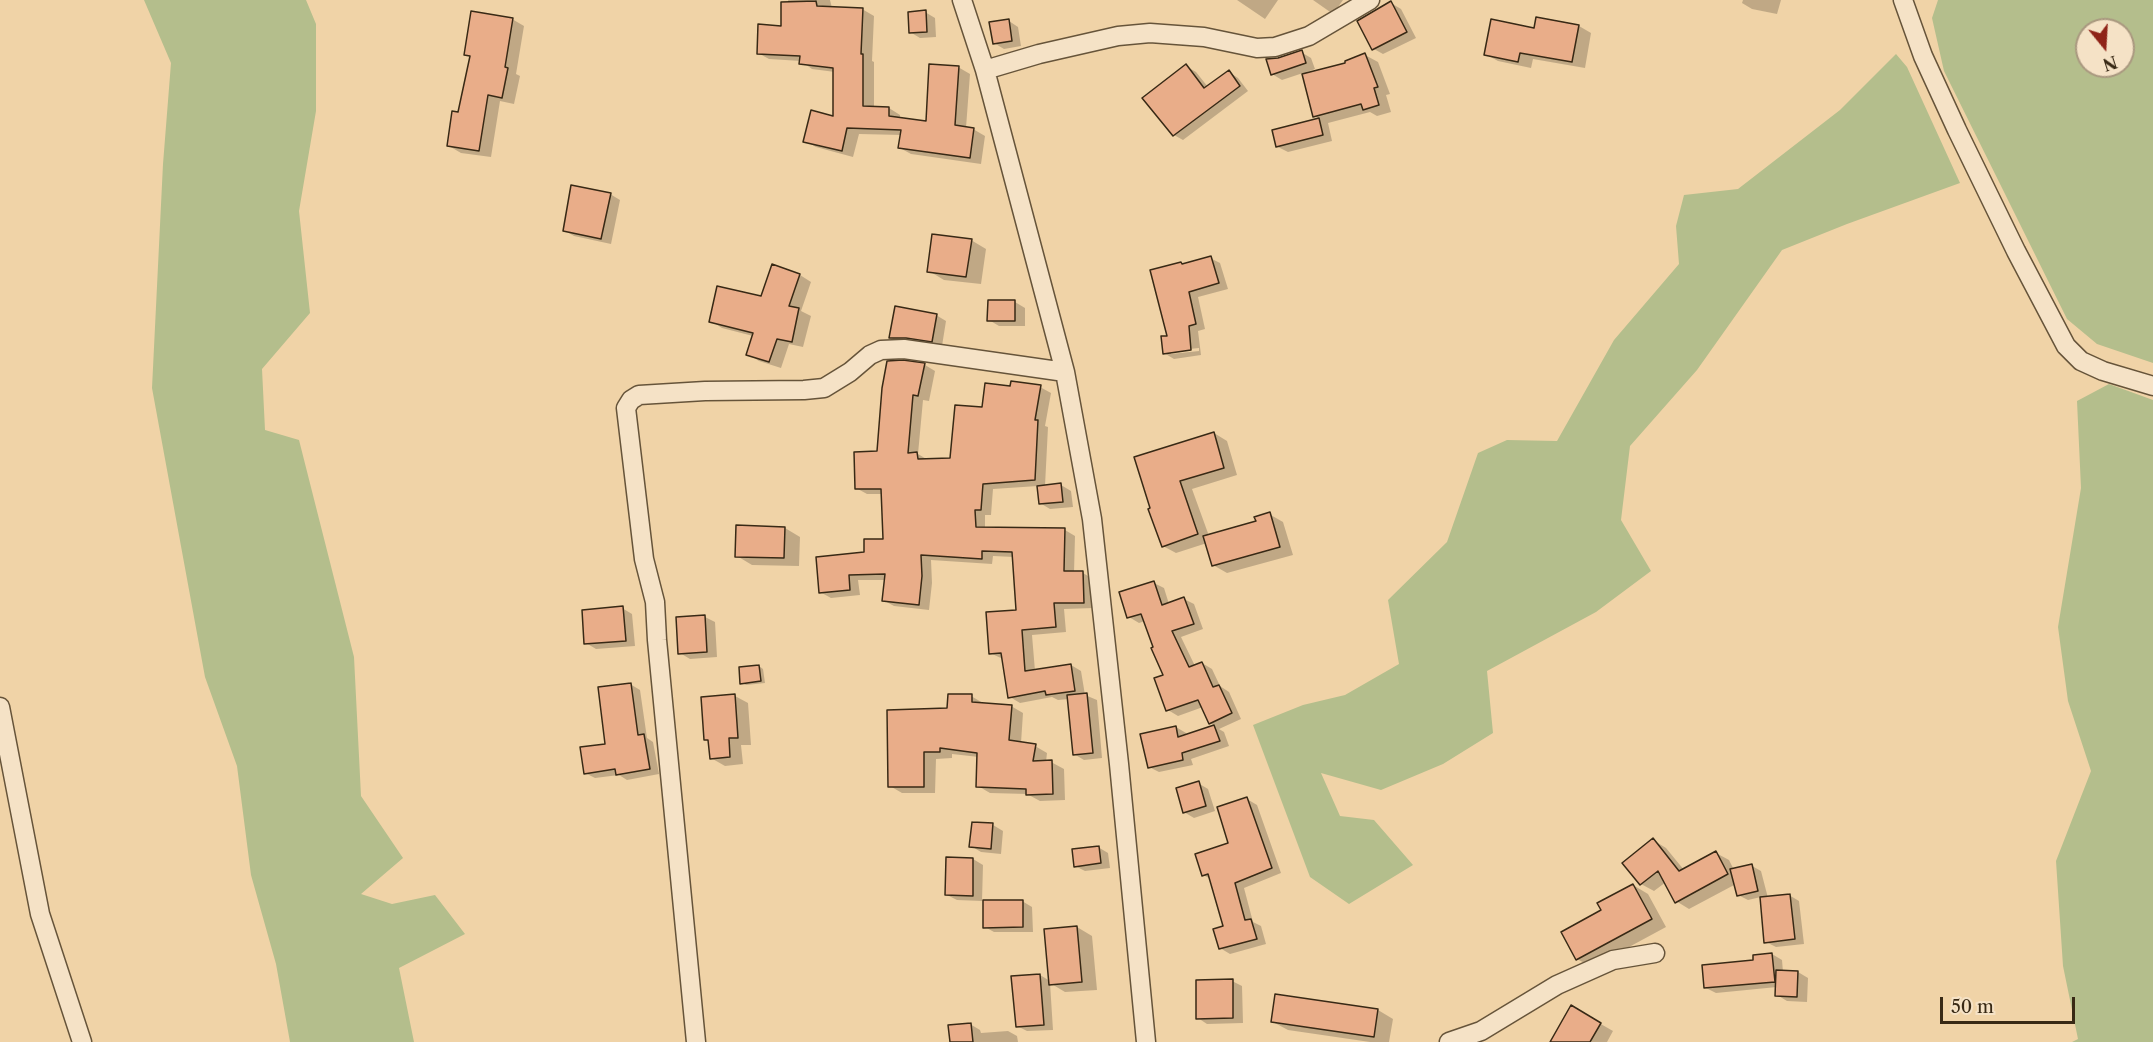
<!DOCTYPE html>
<html>
<head>
<meta charset="utf-8">
<style>
	body { margin:0 }
	#map { position:relative; width:2153px; height:1042px; overflow:hidden; background:#f0d3a7; font-family:"Libre Caslon Text",serif }
	canvas { display:block }
	.north { position:absolute; left:2075px; top:18px; width:60px; height:60px; box-sizing:border-box; background:#f5e2c6; border:2px solid #a9987f; border-radius:50%; rotate:162deg; font-size:16px; font-weight:700; line-height:24px; text-align:center; color:#382915 }
	.north::after { content:''; display:block; margin:auto; width:21px; height:27px; background:#8f2418; clip-path:polygon(50% 0,100% 100%,50% 72%,0 100%) }
	.scale { position:absolute; left:1940px; top:997px; width:135px; height:27px; box-sizing:border-box; border:3px solid #382915; border-top:0; padding-left:8px; font-size:18px; line-height:21px; white-space:nowrap; color:#382915; -webkit-text-stroke:4px #f5e2c6; paint-order:stroke }
</style>
</head>
<body>
<div id="map">
<canvas width="2153" height="1042"></canvas>
<div class="north">N</div>
<div class="scale">50 m</div>
</div>
<script>
const g = document.querySelector('canvas').getContext('2d');
g.lineJoin = 'round';
function fill(path, color) {
  g.fillStyle = color;
  g.fill(path, 'evenodd');
}
function poly(rows) {
  const path = new Path2D();
  for (const r of rows) {
    path.moveTo(r[0], r[1]);
    for (let i = 2; i < r.length; i += 2) path.lineTo(r[i], r[i + 1]);
  }
  return path;
}
function strokePath(path, color, width, dash) {
  g.strokeStyle = color;
  g.lineWidth = width;
  g.lineCap = dash ? 'butt' : 'round';
  g.setLineDash(dash || []);
  g.stroke(path);
}
const green = poly([
	[144,0,306,0,316,24,316,111,299,211,310,313,262,369,265,430,299,440,354,657,361,796,403,858,361,894,392,904,435,895,465,934,399,968,414,1042,290,1042,276,964,251,875,237,766,205,677,152,388,163,164,171,63],
	[1938,0,2153,0,2153,363,2097,344,2067,319,1944,71,1932,18],
	[2087,30,2123,30,2123,66,2087,66],
	[1896,54,1907,67,1960,183,1847,224,1782,250,1697,370,1630,446,1621,520,1651,571,1596,612,1487,671,1493,733,1443,764,1381,790,1321,773,1340,816,1374,820,1413,865,1349,904,1310,877,1253,725,1303,705,1345,695,1399,664,1388,600,1447,542,1478,453,1507,440,1557,441,1614,340,1679,264,1676,226,1684,195,1738,189,1840,110],
	[2109,384,2153,400,2153,1042,2072,1042,2078,1039,2063,966,2056,861,2091,771,2068,701,2058,627,2081,488,2077,401]
]);
const shadow = poly([
	[788,0,830,0,832,8,862,9,874,16,872,61,874,62,874,108,889,108,900,115,900,119,928,123,958,67,970,74,966,128,973,129,985,136,981,164,911,154,900,148,902,135,859,134,853,157,816,147,805,141,835,118,835,72,812,69,801,61,769,59,758,53,783,28,789,3],
	[1237,0,1278,0,1265,19],
	[1313,0,1343,0,1333,14],
	[1743,0,1781,0,1777,14,1752,9,1742,3],
	[1391,3,1401,9,1416,38,1383,54,1374,49],
	[925,12,935,18,936,37,920,38,910,32],
	[512,19,524,26,516,74,520,76,514,104,500,101,491,157,461,153,449,146,459,114,472,58,465,54],
	[1009,21,1018,27,1021,46,1004,49,994,43],
	[1579,26,1591,33,1585,68,1533,59,1531,68,1498,61,1485,54,1535,30],
	[1301,52,1311,58,1315,69,1307,72,1308,74,1347,64,1365,55,1378,62,1390,94,1386,95,1391,112,1377,116,1370,112,1328,123,1332,141,1288,152,1278,147,1274,131,1320,119,1314,116,1303,73,1282,80,1272,74,1278,59],
	[1186,66,1196,72,1208,87,1229,72,1238,78,1248,91,1183,140,1174,135],
	[610,194,620,200,611,244,574,236,564,230],
	[971,240,986,249,981,284,944,280,929,271],
	[1210,258,1220,263,1228,289,1198,297,1205,329,1198,331,1201,355,1174,359,1164,353,1184,265],
	[1199,348,1199,351,1171,354,1171,351],
	[800,275,811,282,801,311,811,316,803,347,789,344,781,368,759,361,748,354,753,336,722,328,711,321,762,298],
	[1015,302,1025,308,1025,326,999,326,989,320],
	[936,315,946,321,942,346,900,343,890,337],
	[925,365,935,371,929,401,923,400,918,454,928,460,952,459,984,409,1012,387,1040,387,1051,393,1045,426,1048,427,1045,486,1061,485,1071,491,1073,507,1050,509,1040,503,1038,486,993,489,991,515,985,515,985,528,1065,530,1075,536,1074,573,1083,573,1093,579,1094,608,1064,609,1066,632,1032,635,1035,671,1071,665,1081,671,1085,695,1097,700,1102,758,1084,760,1074,754,1069,699,1058,700,1052,697,1020,703,1010,697,1003,659,990,653,1018,611,1014,557,993,556,992,564,931,560,932,583,929,610,894,606,883,600,885,580,858,580,860,595,831,598,820,592,865,554,885,541,883,494,867,494,856,488,878,453],
	[1214,433,1227,441,1237,475,1192,489,1209,536,1258,522,1269,514,1283,522,1293,555,1227,573,1213,565,1207,543,1176,553,1163,546,1150,510],
	[785,528,800,537,799,566,752,565,737,556],
	[1154,583,1164,588,1169,604,1184,599,1194,604,1203,629,1181,637,1195,666,1202,663,1212,669,1220,686,1229,692,1241,719,1219,729,1224,732,1229,746,1191,759,1193,765,1159,772,1149,767,1176,727,1186,733,1186,736,1215,726,1210,723,1203,707,1178,716,1168,710,1165,675,1145,621,1139,623,1129,617],
	[622,608,632,614,635,646,596,649,586,643],
	[705,617,715,622,717,657,690,659,680,653],
	[759,666,763,669,765,683,746,685,742,683],
	[630,684,640,690,647,738,653,742,659,774,627,780,619,775,595,778,585,773,607,745],
	[735,696,748,703,751,745,741,745,743,764,725,766,711,758,710,742,705,739],
	[971,696,983,703,1011,706,1023,713,1021,743,1035,746,1047,753,1046,762,1051,762,1064,769,1065,800,1040,801,1027,794,990,793,978,786,979,757,952,754,952,758,936,759,935,793,902,793,890,786,949,710],
	[1198,783,1208,789,1215,811,1194,818,1184,812],
	[1247,799,1257,805,1281,873,1244,888,1253,922,1261,926,1266,944,1230,954,1220,948,1225,927,1211,879,1203,875,1230,844],
	[973,823,993,825,1003,831,1001,854,981,852,971,846],
	[1653,840,1666,848,1684,870,1716,853,1729,860,1734,870,1752,866,1761,871,1768,898,1789,895,1799,901,1804,944,1776,947,1766,942,1761,897,1748,900,1738,895,1736,884,1689,909,1676,901,1666,882,1654,891,1641,884],
	[1098,847,1108,853,1110,868,1085,871,1075,866],
	[973,859,983,865,982,901,957,900,947,895],
	[1633,885,1648,894,1666,927,1592,967,1577,959,1603,910],
	[1022,901,1032,907,1033,932,994,932,985,927],
	[1077,927,1092,936,1097,990,1065,992,1050,983,1053,1030,1027,1031,1017,1026,1040,975,1050,981],
	[1772,954,1782,960,1783,972,1798,972,1808,978,1807,1002,1787,1001,1777,995,1777,987,1716,993,1706,988],
	[1232,981,1242,986,1243,1023,1207,1024,1198,1018],
	[1571,1007,1613,1031,1607,1042,1551,1042],
	[1378,1010,1393,1019,1389,1042,1370,1042,1288,1030,1273,1022],
	[970,1024,980,1030,981,1033,1008,1031,1017,1036,1018,1042,951,1042]
]);
const building = poly([
	[816,1,817,6,863,8,861,54,863,54,863,106,889,107,889,116,926,121,929,64,959,66,955,125,974,128,970,158,898,148,901,130,847,128,842,151,803,142,811,110,833,116,833,68,799,64,800,56,757,54,758,24,781,26,781,2,816,1],
	[1391,1,1407,32,1372,50,1357,21,1391,1],
	[926,10,927,32,909,33,908,12,926,10],
	[471,11,513,18,505,67,508,68,502,98,488,95,479,151,447,146,452,111,458,112,470,56,464,55,471,11],
	[1536,17,1579,25,1572,62,1520,53,1518,62,1484,55,1491,19,1534,28,1536,17],
	[1009,19,1012,41,993,44,989,22,1009,19],
	[1302,50,1306,63,1271,75,1266,59,1278,58,1302,50],
	[1365,53,1378,87,1374,88,1379,105,1363,110,1361,104,1313,117,1302,74,1345,63,1345,61,1365,53],
	[1186,64,1204,88,1229,70,1240,86,1173,136,1142,98,1186,64],
	[1319,118,1323,135,1276,147,1272,130,1319,118],
	[571,185,611,193,601,239,563,231,571,185],
	[932,234,972,239,966,277,927,272,932,234],
	[1211,256,1219,283,1189,292,1196,324,1189,326,1191,350,1163,354,1161,336,1167,336,1150,270,1181,262,1182,264,1211,256],
	[772,264,800,274,789,306,799,308,792,342,777,339,769,362,746,355,753,333,709,322,717,286,761,296,772,264],
	[988,300,1015,300,1015,321,987,321,988,300],
	[895,306,937,314,932,342,906,338,889,338,895,306],
	[903,360,925,363,918,396,913,395,908,453,917,452,918,459,950,458,955,405,982,407,985,383,1010,386,1011,381,1041,385,1035,420,1038,420,1035,480,983,484,981,510,975,510,976,527,1065,528,1064,571,1083,571,1084,603,1054,603,1056,627,1022,630,1025,671,1071,664,1075,691,1046,695,1045,691,1008,698,1001,653,989,654,986,612,1016,610,1012,552,982,551,982,559,921,555,922,576,919,605,882,601,885,574,849,575,850,590,819,593,816,557,864,552,864,539,883,539,881,489,855,489,854,452,877,451,882,388,887,361,903,360],
	[1214,432,1224,468,1180,481,1198,534,1162,547,1148,509,1150,508,1134,457,1214,432],
	[1061,483,1063,502,1039,504,1037,486,1061,483],
	[1270,512,1280,547,1212,566,1203,536,1256,521,1254,517,1270,512],
	[736,525,785,527,784,558,735,557,736,525],
	[1154,581,1162,605,1184,597,1194,624,1172,631,1189,667,1202,662,1213,687,1219,685,1232,713,1209,724,1198,700,1166,711,1154,678,1163,675,1151,648,1153,647,1141,614,1127,618,1119,592,1154,581],
	[623,606,626,641,584,644,582,610,623,606],
	[705,615,707,652,678,654,676,617,705,615],
	[759,665,761,681,740,684,739,667,759,665],
	[631,683,638,735,644,734,650,769,616,775,615,769,584,774,580,747,605,744,598,687,631,683],
	[1087,693,1093,753,1073,755,1067,695,1087,693],
	[735,694,738,738,729,738,730,757,710,759,708,740,704,740,701,697,735,694],
	[948,694,972,694,972,702,1012,705,1009,740,1036,744,1033,761,1052,760,1053,794,1026,795,1026,789,976,787,977,753,940,748,940,752,924,752,924,787,888,787,887,710,947,708,948,694],
	[1214,725,1220,741,1182,753,1183,760,1148,768,1140,734,1176,726,1178,737,1214,725],
	[1199,781,1206,806,1183,813,1176,788,1199,781],
	[1247,797,1272,868,1235,883,1245,920,1251,919,1257,939,1219,949,1213,929,1223,926,1208,874,1202,876,1195,854,1228,843,1217,807,1247,797],
	[972,822,993,823,991,849,969,847,972,822],
	[1653,838,1679,871,1716,851,1728,874,1675,903,1658,871,1640,885,1622,863,1653,838],
	[1099,846,1101,863,1074,867,1072,849,1099,846],
	[946,857,973,858,973,896,945,895,946,857],
	[1752,864,1758,891,1737,896,1730,869,1752,864],
	[1633,884,1652,919,1576,960,1561,932,1601,910,1597,903,1633,884],
	[1790,894,1795,939,1764,943,1760,897,1790,894],
	[983,900,1023,900,1023,927,983,928,983,900],
	[1077,926,1082,982,1049,985,1044,929,1077,926],
	[1772,953,1775,982,1704,988,1702,965,1753,960,1753,955,1772,953],
	[1776,970,1798,971,1797,997,1775,996,1776,970],
	[1040,974,1044,1025,1016,1027,1011,976,1040,974],
	[1233,979,1233,1018,1196,1019,1196,980,1233,979],
	[1275,994,1378,1009,1374,1037,1271,1022,1275,994],
	[1571,1005,1601,1023,1590,1042,1550,1042,1571,1005],
	[971,1023,973,1042,950,1042,948,1025,971,1023]
]);
const minor = poly([
	[962,0,985,70,1065,372,1092,519,1119,764,1146,1042],
	[1903,0,1923,56,1957,130,2016,251,2066,346,2081,361,2103,371,2153,386],
	[985,70,1039,54,1118,36,1150,33,1204,37,1257,48,1275,47,1309,36,1370,0],
	[0,707,40,914,82,1042],
	[696,1042,657,640,655,602,644,559,626,408,631,400,639,395,705,391,804,390,824,388,850,372,870,355,881,350,904,349,1065,372],
	[1449,1042,1481,1031,1557,985,1613,960,1655,953]
]);
fill(green, '#b4be8c');
fill(shadow, '#0003');
fill(building, '#e9ad89');
strokePath(building, '#382915', 1.5);
strokePath(minor, '#66543a', 21);
strokePath(minor, '#f5e2c6', 18);
</script>
</body>
</html>
